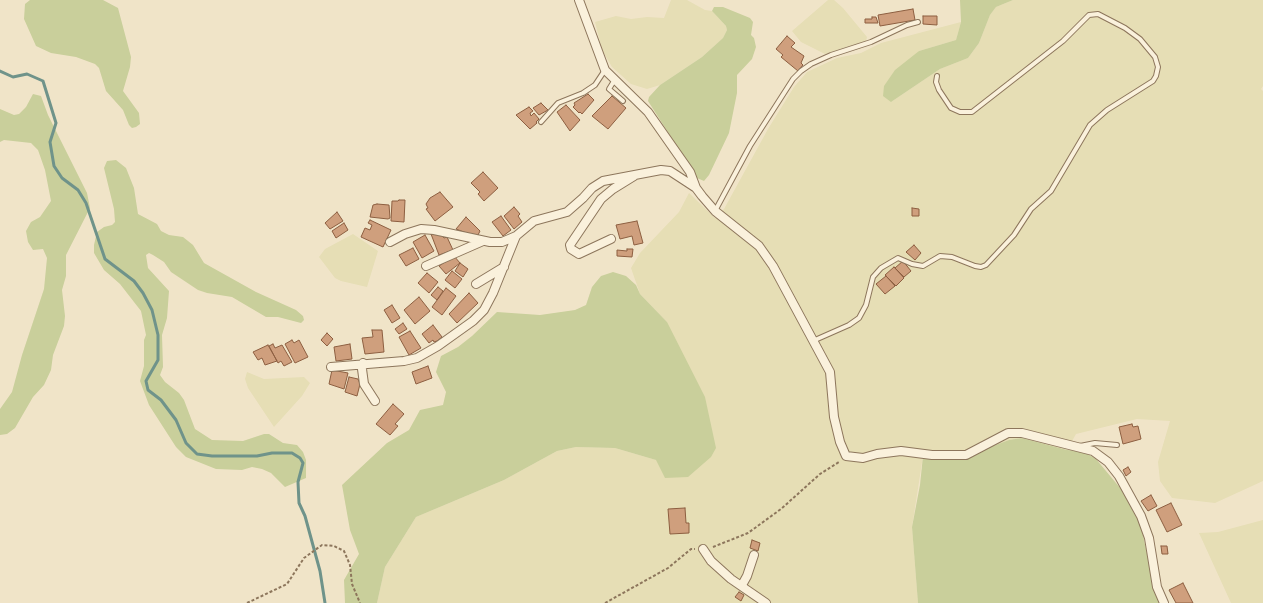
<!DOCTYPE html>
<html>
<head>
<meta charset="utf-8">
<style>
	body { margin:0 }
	canvas { display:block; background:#f0e4c8 }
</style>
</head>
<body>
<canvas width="1263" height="603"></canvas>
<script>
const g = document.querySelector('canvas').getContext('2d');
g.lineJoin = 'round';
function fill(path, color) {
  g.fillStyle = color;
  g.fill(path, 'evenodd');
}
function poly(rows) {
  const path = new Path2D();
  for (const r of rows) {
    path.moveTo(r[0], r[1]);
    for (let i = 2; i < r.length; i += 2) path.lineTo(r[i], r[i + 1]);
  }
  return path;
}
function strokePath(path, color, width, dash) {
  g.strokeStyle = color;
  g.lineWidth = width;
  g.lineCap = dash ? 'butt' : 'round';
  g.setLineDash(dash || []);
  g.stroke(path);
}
const farmland = poly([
	[671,0,687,0,705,10,712,11,726,26,727,30,723,38,702,57,660,85,647,89,631,84,612,67,602,50,595,22,616,16,631,19,647,17,664,18],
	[828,0,834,0,843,8,867,37,866,41,825,54,801,42,792,31],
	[1013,0,1263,0,1263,86,1261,89,1263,91,1263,481,1215,503,1172,498,1160,481,1158,462,1170,421,1137,419,1076,434,1067,450,1022,438,1009,440,985,449,923,456,912,527,918,603,377,603,385,567,416,517,504,480,557,451,576,447,615,448,656,460,667,322,640,294,631,268,640,253,679,212,689,193,715,218,724,209,768,129,794,87,807,72,837,58,861,53,881,43,961,22,956,40,919,51,891,102,940,69,968,58,979,43,990,15,996,7],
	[353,234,378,251,367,287,341,281,335,278,319,257,325,249],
	[247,372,264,379,304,377,310,383,302,396,274,427,248,388,245,379],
	[1263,520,1263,603,1231,603,1199,533,1218,532]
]);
const green = poly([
	[30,0,103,0,118,8,131,57,130,67,123,91,139,113,140,124,136,127,132,128,129,125,123,110,106,91,99,68,95,64,76,57,51,53,36,46,24,19,25,4],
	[960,0,1013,0,996,7,990,15,979,43,968,58,940,69,891,102,883,96,884,86,895,70,919,51,956,40,961,22],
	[714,7,723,7,750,18,753,22,751,35,754,38,756,47,752,59,737,75,737,93,729,133,709,175,704,181,697,178,648,101,649,97,660,85,702,57,723,38,727,30,726,26,712,11],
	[33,94,41,96,48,115,87,193,90,208,66,255,66,276,62,290,65,316,64,326,53,355,51,370,44,385,33,397,15,428,7,434,0,435,0,409,12,392,22,355,44,289,47,258,43,249,33,250,28,242,26,231,31,222,40,217,51,201,45,170,38,150,31,143,4,140,0,142,0,109,14,115,19,114,26,107],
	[116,160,126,168,134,188,138,214,157,224,161,231,169,235,183,237,193,245,204,263,256,292,296,310,303,316,304,320,301,323,278,317,266,317,232,297,207,293,198,290,171,272,164,262,153,255,149,253,146,255,148,268,169,291,167,318,162,335,163,367,160,375,165,382,179,393,184,400,195,429,212,440,243,441,264,434,269,434,283,443,297,445,303,452,306,460,306,478,285,487,271,473,262,469,252,467,242,470,216,469,186,457,176,447,149,405,140,381,144,366,144,340,146,335,141,311,120,284,104,270,94,253,94,245,97,232,104,227,112,225,115,222,114,209,104,168,107,161],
	[613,272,626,276,636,285,640,294,667,322,705,397,716,448,711,457,688,477,665,478,656,460,615,448,576,447,557,451,504,480,416,517,385,567,377,603,345,603,344,580,359,554,350,530,342,485,387,443,409,430,420,410,443,405,446,392,436,372,441,356,458,347,472,336,497,312,540,315,575,310,586,305,592,287,601,276],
	[1022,438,1067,450,1083,451,1096,459,1121,489,1141,526,1155,591,1160,603,918,603,912,527,920,485,923,456,985,449,1009,440]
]);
const stream = poly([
	[0,71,13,77,27,74,43,81,56,123,50,142,54,166,62,178,78,190,86,203,105,259,134,281,143,293,152,310,158,335,158,360,146,381,148,390,161,400,176,420,186,443,197,454,212,456,257,456,272,453,292,453,300,458,303,463,298,482,299,503,305,516,320,571,325,603]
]);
const building = poly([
	[913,9,915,20,880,26,878,15,913,9],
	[923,16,937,16,937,25,923,24,923,16],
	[872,17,876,17,878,23,865,23,865,19,872,19,872,17],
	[787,36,795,43,791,47,804,56,801,63,803,65,798,71,781,57,783,55,776,49,787,36],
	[588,94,594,100,582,114,580,112,579,113,573,107,575,105,574,103,588,94],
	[612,96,626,108,608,129,592,116,612,96],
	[541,103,548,110,539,115,533,108,541,103],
	[566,105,580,120,570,131,557,112,566,105],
	[529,107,533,111,530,113,531,116,534,113,539,119,536,122,537,123,530,129,516,115,529,107],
	[483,172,498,188,484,201,478,194,480,192,471,183,483,172],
	[440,192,453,207,435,221,426,209,428,208,426,204,430,198,440,192],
	[399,200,405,200,404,222,391,221,392,201,398,201,399,200],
	[377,204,389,205,390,218,388,219,370,217,373,205,377,204],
	[514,207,520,214,518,216,522,222,514,229,504,216,514,207],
	[912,208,919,209,919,216,912,216,912,208],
	[337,212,343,221,330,229,325,223,337,212],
	[501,216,511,230,503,236,492,222,501,216],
	[466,217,480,231,477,237,456,229,466,217],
	[370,220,391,230,383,247,361,237,365,228,370,230,372,225,368,223,370,220],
	[637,221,643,243,634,245,632,236,620,239,616,225,637,221],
	[344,223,348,230,336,238,332,231,344,223],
	[431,234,441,234,444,238,447,237,453,250,439,255,431,234],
	[425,235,434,251,422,258,413,242,425,235],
	[914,245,921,253,915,260,906,252,914,245],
	[413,248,419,259,406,266,399,255,413,248],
	[627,249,633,249,632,257,617,256,617,250,627,251,627,249],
	[454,256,460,263,446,274,439,266,454,256],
	[903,261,911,271,904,277,895,268,903,261],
	[460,263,468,269,463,277,455,271,460,263],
	[894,267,904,278,896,286,885,275,894,267],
	[452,271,462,279,455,288,445,280,452,271],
	[427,273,438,282,429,293,418,283,427,273],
	[886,276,895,286,885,294,876,284,886,276],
	[438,287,443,291,437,300,431,295,438,287],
	[446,288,456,296,442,315,432,307,446,288],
	[469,293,478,303,457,323,449,314,469,293],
	[419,297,430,311,415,324,404,310,419,297],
	[392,305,400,318,392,323,384,310,392,305],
	[403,323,407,329,399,334,395,329,403,323],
	[433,325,442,337,437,341,434,342,433,340,429,343,422,334,433,325],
	[372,330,382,330,384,352,365,354,362,338,373,337,372,330],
	[410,331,421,348,409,355,399,337,410,331],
	[327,333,333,339,327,346,321,340,327,333],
	[292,340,294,343,299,340,308,357,295,363,285,344,292,340],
	[273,344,275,348,282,345,292,362,284,366,281,361,278,363,269,346,273,344],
	[350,344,352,359,336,361,334,347,350,344],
	[268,345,277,361,265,365,262,358,258,360,253,352,268,345],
	[428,366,432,378,416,384,412,372,428,366],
	[332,370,348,373,344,389,329,384,332,370],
	[349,377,358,379,360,384,357,396,345,392,349,377],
	[393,404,404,414,395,424,398,426,390,435,376,424,393,404],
	[1132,424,1133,427,1138,426,1141,439,1123,444,1119,427,1132,424],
	[1128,467,1131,472,1126,476,1123,470,1128,467],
	[1151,495,1157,506,1148,511,1141,501,1151,495],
	[1171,503,1182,525,1167,532,1156,510,1171,503],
	[685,508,686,523,689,523,689,533,670,534,668,509,685,508],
	[752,540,760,543,758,551,750,548,752,540],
	[1161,546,1167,546,1168,554,1162,554,1161,546],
	[1183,583,1193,603,1176,603,1169,590,1183,583],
	[739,592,744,595,741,601,735,597,739,592]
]);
const path = poly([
	[713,547,748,533,781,509,820,474,839,462],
	[247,603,287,584,304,558,322,545,334,546,344,551,350,565,352,584,360,603],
	[605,603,668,568,691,549,695,549]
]);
const lane = poly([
	[614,81,609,89,623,101],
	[541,122,558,103,583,93,595,85,605,70],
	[715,211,750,146,793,79,801,71,811,64,831,55,871,42,907,25,918,22],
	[815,340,849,325,859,318,866,305,873,277,881,268,898,258,912,264,923,266,940,256,952,257,975,266,981,267,986,265,1014,235,1031,209,1051,191,1090,125,1107,110,1153,81,1156,76,1158,67,1155,57,1140,39,1125,28,1098,14,1089,15,1063,41,972,112,960,112,951,108,939,90,936,82,937,76],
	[1080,446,1095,443,1117,445]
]);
const street = poly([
	[579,0,605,70,648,112,690,172,696,188,702,196,715,211,759,246,773,266,830,372,834,417,840,442,846,456,863,458,877,454,901,451,932,455,966,455,1008,433,1022,433,1093,451,1108,462,1119,476,1141,516,1149,538,1157,587,1164,603],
	[611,239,579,254,571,249,570,245,601,199,613,189,634,176],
	[390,242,405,234,421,229,434,230,490,242,502,242,516,236],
	[426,266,483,241],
	[476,284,504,267],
	[363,363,362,369,364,384,375,401],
	[331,367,404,361,417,358,438,346,473,321,484,310,493,293,516,236,534,221,567,212,583,198,592,188,603,181,661,170,670,171,696,188],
	[703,549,711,561,731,579,766,603],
	[742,585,747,576,754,555]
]);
fill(farmland, '#e6deb5');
fill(green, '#c9cf9b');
strokePath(stream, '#6f938a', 3);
fill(building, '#cf9f7d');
strokePath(building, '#8d5f41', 1);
strokePath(lane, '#8d765c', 6);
strokePath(street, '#8d765c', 10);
strokePath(path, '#8d765c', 2, [3, 2]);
strokePath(lane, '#faf1dc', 4);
strokePath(street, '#faf1dc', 8);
</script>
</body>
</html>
